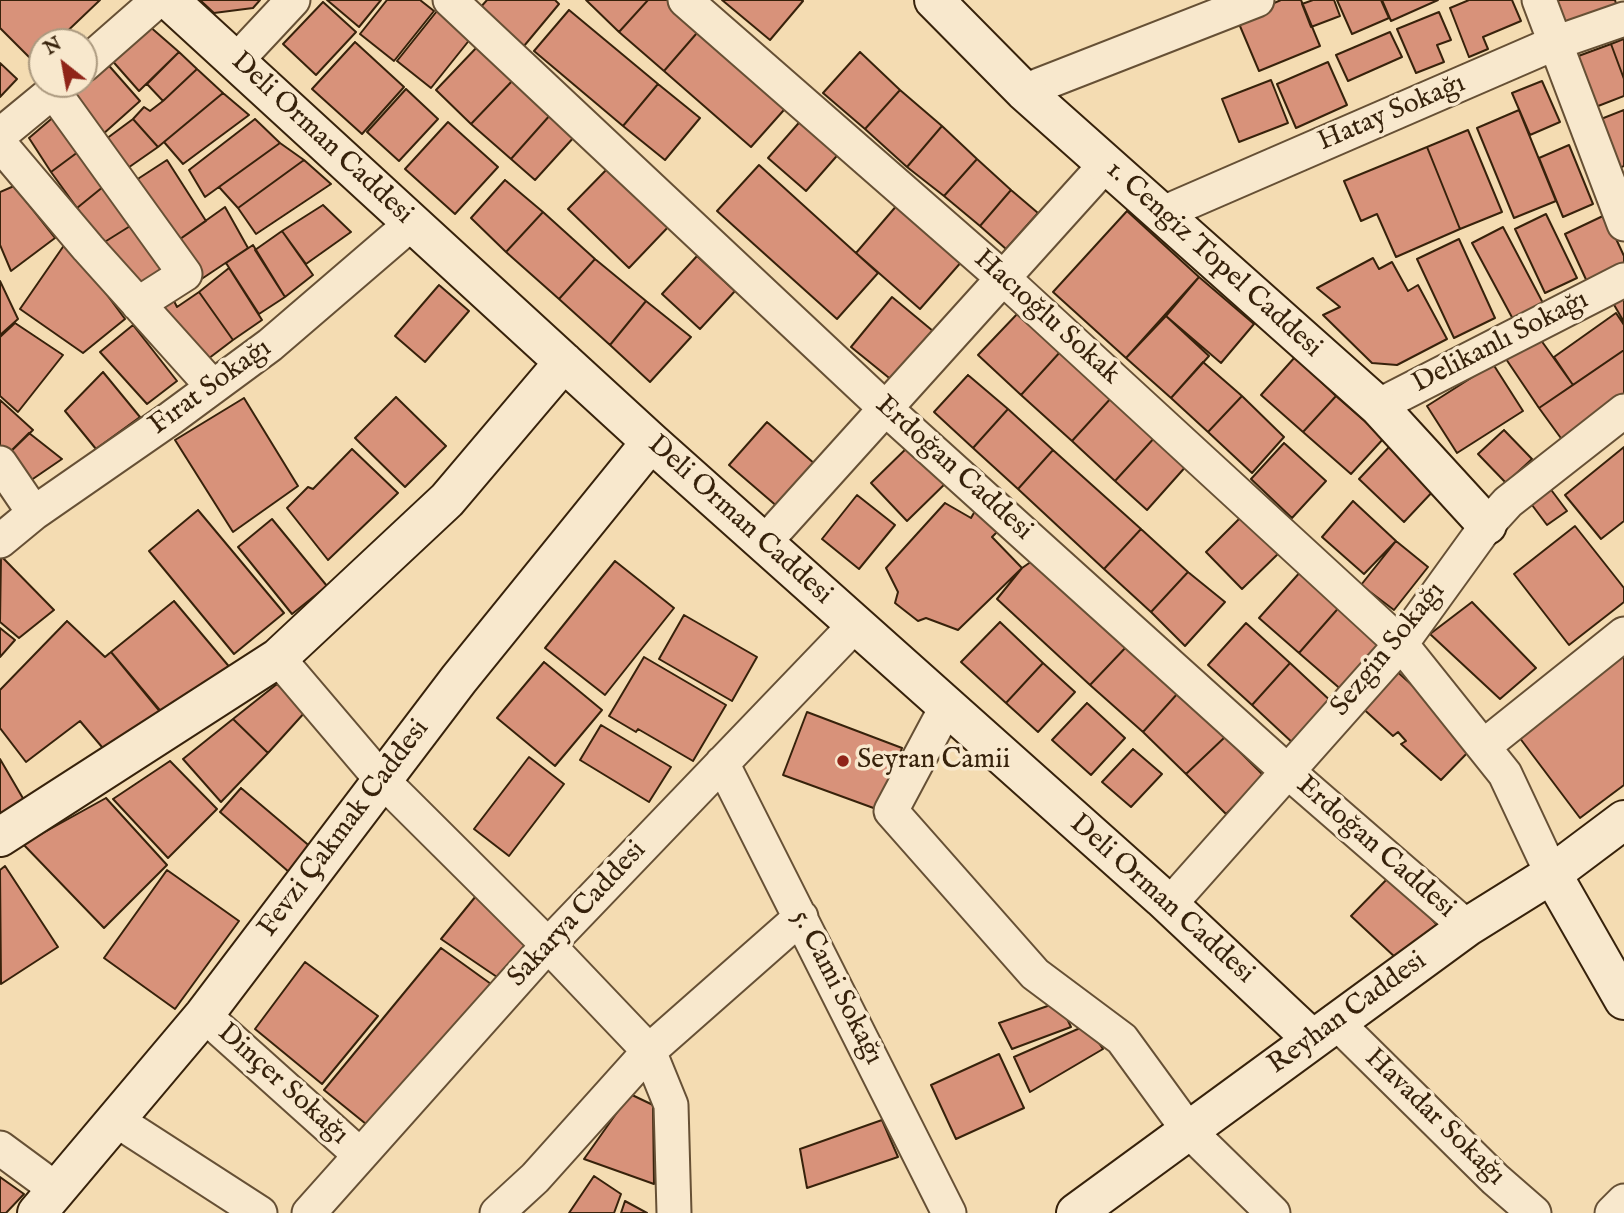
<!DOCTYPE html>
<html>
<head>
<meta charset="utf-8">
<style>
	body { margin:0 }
	#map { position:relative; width:1624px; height:1213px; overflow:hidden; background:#f4dcb2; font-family:"IM FELL English",serif }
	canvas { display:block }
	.north { position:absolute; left:28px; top:28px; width:70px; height:70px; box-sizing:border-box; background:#f8e8cd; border:2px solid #ab997f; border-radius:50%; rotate:329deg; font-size:19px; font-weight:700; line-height:28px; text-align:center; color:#37220b }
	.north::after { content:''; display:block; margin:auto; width:24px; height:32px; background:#8f2418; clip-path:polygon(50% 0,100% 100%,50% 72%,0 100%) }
</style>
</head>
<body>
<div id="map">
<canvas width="1624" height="1213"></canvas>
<div class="north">N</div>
</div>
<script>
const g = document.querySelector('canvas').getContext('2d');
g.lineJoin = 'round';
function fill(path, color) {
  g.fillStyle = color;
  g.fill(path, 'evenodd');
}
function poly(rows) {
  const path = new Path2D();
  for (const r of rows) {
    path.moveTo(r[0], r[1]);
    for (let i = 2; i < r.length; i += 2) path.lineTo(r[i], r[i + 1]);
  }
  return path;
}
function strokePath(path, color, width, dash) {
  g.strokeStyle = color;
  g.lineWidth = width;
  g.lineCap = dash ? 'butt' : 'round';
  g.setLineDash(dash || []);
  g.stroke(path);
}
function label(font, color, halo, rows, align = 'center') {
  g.font = font + ' "IM FELL English",serif';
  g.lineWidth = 7;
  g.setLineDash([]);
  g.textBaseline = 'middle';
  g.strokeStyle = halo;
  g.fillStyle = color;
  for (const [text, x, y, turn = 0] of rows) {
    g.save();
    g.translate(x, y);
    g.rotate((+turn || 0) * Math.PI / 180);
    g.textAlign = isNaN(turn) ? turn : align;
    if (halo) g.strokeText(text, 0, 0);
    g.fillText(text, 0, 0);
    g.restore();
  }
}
const building = poly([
	[0,0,100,0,56,42,42,42,42,55,34,62,0,28,0,0],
	[200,0,260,0,253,8,214,13,200,0],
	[327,0,381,0,359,27,327,0],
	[387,0,420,0,434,11,394,61,360,34,387,0],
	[487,0,555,0,559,4,524,46,479,9,487,0],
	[586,0,648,0,619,32,586,0],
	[648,0,676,0,703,26,664,71,619,32,648,0],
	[722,0,801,0,803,1,770,40,722,0],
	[1281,0,1301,0,1320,46,1259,71,1237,19,1281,0],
	[1313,0,1334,0,1340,16,1311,27,1302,4,1313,0],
	[1337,0,1381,0,1389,18,1352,34,1337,0],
	[1382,0,1438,0,1391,21,1382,0],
	[1469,0,1512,0,1521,21,1483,37,1488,49,1469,57,1450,8,1469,0],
	[1555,0,1615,0,1617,7,1562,29,1555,0],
	[323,2,356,32,316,75,283,44,323,2],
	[569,10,658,84,623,126,534,51,569,10],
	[437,11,471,38,431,88,397,61,437,11],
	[1439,12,1451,40,1437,45,1444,62,1416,73,1397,29,1439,12],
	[148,25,179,52,139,91,109,57,148,25],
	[703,26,791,102,751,147,664,71,703,26],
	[1390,32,1402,57,1348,81,1336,55,1390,32],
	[1624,39,1624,79,1611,44,1624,39],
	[355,42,404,87,362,134,312,89,355,42],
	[1611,44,1624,79,1624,96,1593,108,1573,58,1611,44],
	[478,46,514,79,471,124,436,90,478,46],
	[179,52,197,69,163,101,147,84,179,52],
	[860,52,900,90,865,129,823,93,860,52],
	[104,60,140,101,102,135,69,96,81,84,84,84,84,81,104,60],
	[1328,62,1347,105,1296,128,1277,84,1328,62],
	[0,63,17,79,0,97,0,63],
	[197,69,223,93,158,147,133,119,144,107,150,111,163,101,197,69],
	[514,79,551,114,511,159,471,124,514,79],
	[1271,80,1288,123,1239,142,1222,99,1271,80],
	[1542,81,1560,122,1530,135,1512,93,1542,81],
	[658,84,700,118,665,160,623,126,658,84],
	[406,89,438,119,399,161,367,132,406,89],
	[900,90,942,126,907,167,865,129,900,90],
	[223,93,249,115,183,164,164,142,223,93],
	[1519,110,1556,201,1514,218,1477,128,1519,110],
	[1624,110,1624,166,1617,169,1596,121,1624,110],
	[57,114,86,146,51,172,29,138,57,114],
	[551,114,575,136,535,180,511,159,551,114],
	[804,117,842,150,806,191,768,158,804,117],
	[133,119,158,147,125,170,102,142,133,119],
	[255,119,280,143,205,197,189,170,255,119],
	[448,122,498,167,455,214,405,169,448,122],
	[942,126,977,159,944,196,907,167,942,126],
	[1468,130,1502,212,1460,229,1427,147,1468,130],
	[280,143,304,160,238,208,219,187,280,143],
	[1569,145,1593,204,1563,217,1539,158,1569,145],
	[86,146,109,182,77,208,51,172,86,146],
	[1427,147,1460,229,1396,257,1377,214,1361,221,1344,181,1427,147],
	[977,159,1011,190,980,226,944,196,977,159],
	[167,160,206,221,173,244,130,184,167,160],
	[304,160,331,184,256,234,238,208,304,160],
	[759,165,878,273,837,319,717,211,759,165],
	[610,166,671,224,629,268,568,209,610,166],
	[505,180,543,212,506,252,471,218,505,180],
	[109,182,135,223,103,243,77,208,109,182],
	[14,186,55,238,11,271,0,245,0,192,14,186],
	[1011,190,1038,213,1006,249,980,226,1011,190],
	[898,204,963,260,920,309,856,253,898,204],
	[323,205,351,232,306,264,282,231,323,205],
	[225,207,248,248,197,282,173,244,225,207],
	[1127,211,1199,277,1126,358,1053,292,1127,211],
	[543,212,595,259,559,299,506,252,543,212],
	[1546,214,1577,278,1545,293,1515,229,1546,214],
	[1605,215,1624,256,1624,270,1589,286,1565,234,1605,215],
	[135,223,162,269,132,288,103,243,135,223],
	[1503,227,1544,305,1514,321,1472,243,1503,227],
	[282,231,313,275,285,297,255,250,282,231],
	[1459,239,1495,318,1454,338,1417,259,1459,239],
	[67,241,125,319,83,353,20,309,67,241],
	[253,245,285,297,259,314,226,263,253,245],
	[697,256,735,291,700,329,662,294,697,256],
	[1373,258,1379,269,1392,262,1408,291,1418,285,1447,339,1397,365,1372,363,1323,315,1340,307,1317,288,1373,258],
	[595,259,646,301,610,345,559,299,595,259],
	[229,268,262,320,233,340,199,292,229,268],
	[1199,277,1254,324,1221,363,1166,316,1199,277],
	[0,281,18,319,0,335,0,281],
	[439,285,469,311,425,362,395,336,439,285],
	[199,292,233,340,200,365,157,305,172,297,177,307,199,292],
	[1624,296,1624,322,1613,303,1624,296],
	[892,297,945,341,904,390,851,347,892,297],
	[646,301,691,337,650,382,610,345,646,301],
	[1019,312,1061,351,1021,395,978,355,1019,312],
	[1616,313,1624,325,1624,350,1573,385,1554,357,1616,313],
	[1166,316,1209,356,1171,398,1126,358,1166,316],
	[15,323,63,355,18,412,0,396,0,337,15,323],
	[133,325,177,381,147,404,100,352,133,325],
	[1538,336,1573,385,1539,408,1506,359,1538,336],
	[1624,350,1624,397,1563,441,1539,408,1624,350],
	[1061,351,1112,397,1072,441,1021,395,1061,351],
	[1295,357,1336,396,1303,432,1261,395,1295,357],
	[1203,362,1242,396,1208,432,1171,398,1203,362],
	[1493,364,1523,411,1457,453,1427,406,1493,364],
	[103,372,140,417,96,449,65,411,103,372],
	[968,375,1008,409,973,448,934,412,968,375],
	[1242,396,1284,437,1252,473,1208,432,1242,396],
	[1336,396,1384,438,1351,474,1303,432,1336,396],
	[396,397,446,446,405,487,355,438,396,397],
	[1112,397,1156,436,1115,481,1072,441,1112,397],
	[244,398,298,486,233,532,175,440,244,398],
	[0,400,33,430,4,458,0,453,0,400],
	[1008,409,1053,450,1018,489,973,448,1008,409],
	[767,422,816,465,779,508,729,465,767,422],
	[1504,430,1532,459,1506,483,1478,454,1504,430],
	[29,433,62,459,24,485,4,458,29,433],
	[1156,436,1188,464,1147,510,1115,481,1156,436],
	[915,440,952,477,907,521,871,483,915,440],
	[1284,443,1326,481,1292,518,1251,479,1284,443],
	[1391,445,1436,488,1404,522,1359,479,1391,445],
	[1624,447,1624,521,1601,539,1565,495,1624,447],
	[352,449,398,493,328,560,287,508,308,487,313,489,352,449],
	[1053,450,1141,529,1104,569,1018,489,1053,450],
	[1549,487,1567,511,1547,525,1529,501,1549,487],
	[857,495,895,525,859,569,822,539,857,495],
	[1353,501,1396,541,1364,574,1322,537,1353,501],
	[945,503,971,518,979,504,1002,527,992,537,1022,568,958,630,926,618,918,621,895,603,898,592,886,568,945,503],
	[198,510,284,613,234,654,149,551,198,510],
	[1244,514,1281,551,1242,589,1206,552,1244,514],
	[272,519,327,586,292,614,238,547,272,519],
	[1575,526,1624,588,1624,602,1569,645,1514,574,1575,526],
	[1141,529,1188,572,1151,612,1104,569,1141,529],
	[1396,541,1428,567,1394,610,1361,585,1396,541],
	[1,556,54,610,19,638,0,622,1,556],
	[1035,559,1128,645,1090,685,997,599,1022,568,1035,559],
	[615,561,674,608,605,695,545,648,615,561],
	[1302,570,1342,604,1299,653,1259,618,1302,570],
	[1188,572,1225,602,1185,646,1151,612,1188,572],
	[174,601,237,676,169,721,111,652,174,601],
	[1472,602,1536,668,1500,699,1430,634,1472,602],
	[1342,604,1388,647,1344,692,1299,653,1342,604],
	[684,615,757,657,732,701,659,659,684,615],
	[67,621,105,657,111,652,162,714,107,753,80,721,26,762,0,728,0,690,67,621],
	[1000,622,1043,663,1006,703,961,662,1000,622],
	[1246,623,1290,663,1252,705,1208,665,1246,623],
	[0,628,15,640,0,657,0,628],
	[1128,645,1178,693,1143,732,1090,685,1128,645],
	[1624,646,1624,785,1580,818,1513,729,1624,646],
	[644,657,726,705,693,761,638,729,636,732,609,716,644,657],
	[544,662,602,710,555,766,497,718,544,662],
	[1043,663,1075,692,1038,732,1006,703,1043,663],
	[1290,663,1334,704,1295,745,1252,705,1290,663],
	[1392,667,1434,705,1473,747,1441,780,1401,744,1406,741,1398,732,1393,736,1358,704,1392,667],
	[277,684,306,711,268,753,233,719,277,684],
	[1178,693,1225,737,1186,774,1143,732,1178,693],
	[1087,703,1125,738,1091,775,1052,740,1087,703],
	[807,712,902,748,879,810,783,775,807,712],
	[233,719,268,753,221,802,183,759,233,719],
	[601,725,671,767,649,802,580,760,601,725],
	[1225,737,1264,776,1226,814,1186,774,1225,737],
	[1133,749,1162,774,1131,807,1102,782,1133,749],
	[529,757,564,784,509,856,474,829,529,757],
	[0,759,24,800,0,814,0,759],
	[170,761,217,809,168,858,113,799,170,761],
	[241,788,319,854,297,879,220,812,241,788],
	[106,798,167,865,104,928,23,844,106,798],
	[5,866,58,947,1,984,0,870,5,866],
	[167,870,239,921,175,1009,104,958,167,870],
	[1391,875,1438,926,1397,959,1351,916,1391,875],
	[480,891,529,941,497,977,441,939,480,891],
	[441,948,491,984,366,1124,324,1090,441,948],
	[305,962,378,1016,322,1084,255,1029,305,962],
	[1059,1002,1071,1027,1012,1049,999,1023,1059,1002],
	[1087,1025,1103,1049,1030,1092,1014,1057,1087,1025],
	[999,1054,1024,1108,956,1139,931,1085,999,1054],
	[630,1094,653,1105,654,1184,584,1159,630,1094],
	[882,1120,898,1157,807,1188,800,1149,882,1120],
	[594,1176,621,1194,614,1213,569,1213,594,1176],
	[0,1177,24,1194,6,1213,0,1213,0,1177],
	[625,1201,647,1213,621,1213,625,1201]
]);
const street = poly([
	[450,0,886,409,1286,770,1467,927],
	[685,0,1003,278,1401,644,1505,774,1552,874],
	[1539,0,1624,224],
	[236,61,293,0],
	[84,65,158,0],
	[53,91,185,274,138,304],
	[1024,91,1257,0],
	[0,135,62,84],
	[0,144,88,248,213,387],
	[1161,214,1555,43,1624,19],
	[1378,406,1624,280],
	[0,463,34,513],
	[0,541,34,513,171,418,270,345,412,223],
	[764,543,1106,164],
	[278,658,381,779,548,945,649,1051,671,1105,674,1213],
	[947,706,891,811,1035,974,1122,1039,1189,1131,1273,1213],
	[1484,746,1624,634],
	[722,763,949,1213],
	[1169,905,1401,644,1487,525,1508,502,1624,411],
	[204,1015,360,1155],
	[1335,1021,1495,1179,1534,1213],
	[116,1120,260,1213],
	[0,1148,57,1190],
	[309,1213,548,945,856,624],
	[497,1213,535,1178,649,1051,801,917],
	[1612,1213,1624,1201]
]);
const secondary = poly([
	[169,0,651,442,1162,898,1312,1039],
	[934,0,1024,91,1378,406,1487,525],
	[0,837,278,658,447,500,564,362],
	[1552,874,1624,1000],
	[37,1213,204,1015,459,679,651,442],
	[1076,1213,1467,927,1552,874,1624,820]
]);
const markers = [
	[843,761,7,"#8f2418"]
];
const streetNames = [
	["Hatay Sokağı",1392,114,-23],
	["Deli Orman Caddesi",321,139,43],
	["1. Cengiz Topel Caddesi",1213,260,42],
	["Hacıoğlu Sokak",1046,318,42],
	["Delikanlı Sokağı",1501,343,-27],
	["Fırat Sokağı",211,388,-36],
	["Erdoğan Caddesi",953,469,42],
	["Deli Orman Caddesi",739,521,42],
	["Sezgin Sokağı",1389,650,-51],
	["Fevzi Çakmak Caddesi",345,829,-53],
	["Erdoğan Caddesi",1375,848,41],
	["Deli Orman Caddesi",1161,900,42],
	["Sakarya Caddesi",578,915,-47],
	["5. Cami Sokağı",836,988,63],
	["Reyhan Caddesi",1348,1014,-36],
	["Dinçer Sokağı",282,1085,42],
	["Havadar Sokağı",1434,1118,44]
];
const poiNames = [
	["Seyran Camii",857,761]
];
fill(building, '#d8927a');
strokePath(building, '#37220b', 2);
strokePath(street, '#665035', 37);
strokePath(secondary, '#37220b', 42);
strokePath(street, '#f8e8cd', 33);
strokePath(secondary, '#f8e8cd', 38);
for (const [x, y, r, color] of markers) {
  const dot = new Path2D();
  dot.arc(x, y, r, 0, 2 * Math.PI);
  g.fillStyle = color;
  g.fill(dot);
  strokePath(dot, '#f8e8cd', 2.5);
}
label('28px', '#37220b', '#f8e8cd', streetNames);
label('28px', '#37220b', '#f8e8cd', poiNames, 'left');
</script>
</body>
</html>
